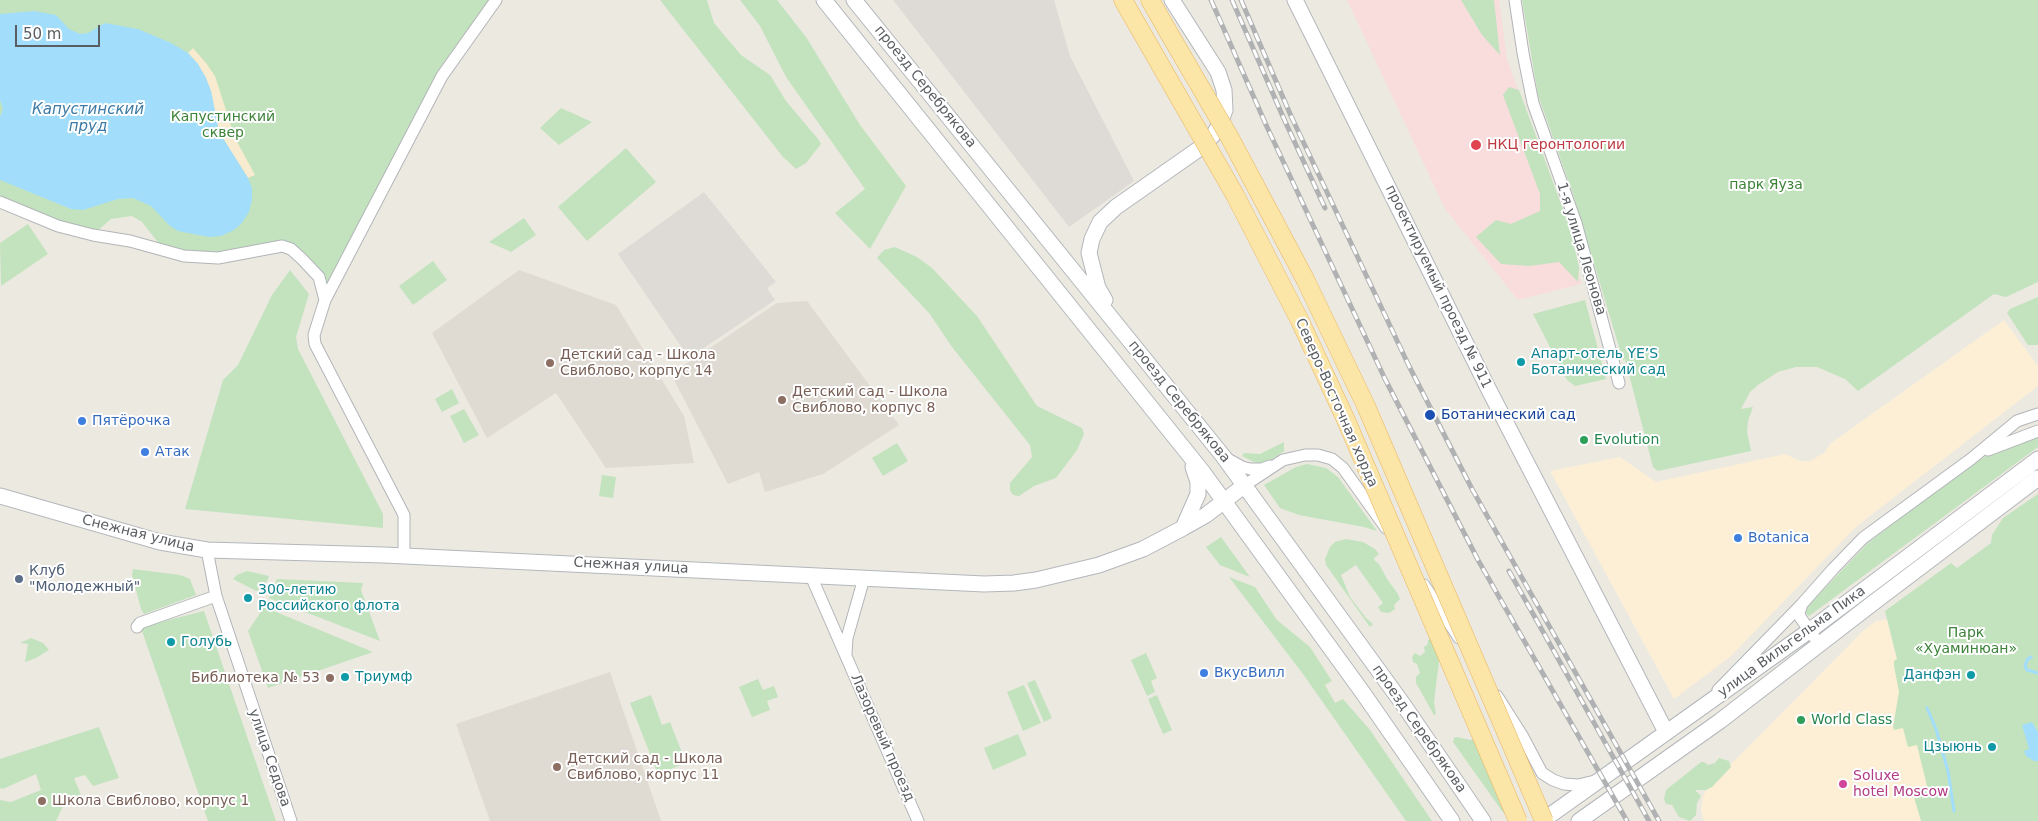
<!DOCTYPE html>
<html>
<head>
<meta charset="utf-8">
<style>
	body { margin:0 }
	#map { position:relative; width:2038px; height:821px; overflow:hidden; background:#ece9e1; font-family:"DejaVu Sans",sans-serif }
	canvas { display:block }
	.scale { position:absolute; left:15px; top:25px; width:85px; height:22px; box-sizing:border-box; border:2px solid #5a5e62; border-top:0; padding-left:6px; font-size:15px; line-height:18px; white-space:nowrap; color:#5a5e62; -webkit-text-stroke:4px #fff; paint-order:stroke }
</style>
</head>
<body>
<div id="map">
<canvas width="2038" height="821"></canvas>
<div class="scale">50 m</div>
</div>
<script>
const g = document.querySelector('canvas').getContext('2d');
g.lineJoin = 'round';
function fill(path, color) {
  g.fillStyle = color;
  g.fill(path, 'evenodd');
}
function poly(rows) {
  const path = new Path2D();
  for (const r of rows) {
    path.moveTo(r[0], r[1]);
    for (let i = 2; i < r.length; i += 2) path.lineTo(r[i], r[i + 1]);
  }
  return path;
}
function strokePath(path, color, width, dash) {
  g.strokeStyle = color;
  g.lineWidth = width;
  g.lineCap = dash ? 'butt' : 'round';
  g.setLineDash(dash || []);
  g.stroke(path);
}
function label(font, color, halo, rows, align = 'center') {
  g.font = font + ' "DejaVu Sans",sans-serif';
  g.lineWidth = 4;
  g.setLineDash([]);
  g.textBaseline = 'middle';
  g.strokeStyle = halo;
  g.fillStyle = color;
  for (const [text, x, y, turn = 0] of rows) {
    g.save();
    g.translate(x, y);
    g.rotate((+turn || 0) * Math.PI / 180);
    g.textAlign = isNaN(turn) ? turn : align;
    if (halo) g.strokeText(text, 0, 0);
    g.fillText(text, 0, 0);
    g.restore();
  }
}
const commercial = poly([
	[2004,320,2038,366,2038,386,1857,526,1730,657,1674,699,1550,471,1620,457,1656,482,1785,454,1800,461,1810,461,1824,453,1831,443],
	[1887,619,1936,821,1704,821,1701,811,1703,796,1711,784,1863,631,1876,621]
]);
const industrial = poly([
	[893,0,1054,0,1070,56,1134,181,1069,227],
	[704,192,776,282,767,288,775,300,689,358,618,254]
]);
const education = poly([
	[519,270,616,305,684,416,694,463,606,468,556,393,487,438,432,333],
	[807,301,899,425,823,474,765,492,759,472,728,484,671,374,777,303],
	[610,672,661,821,490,821,456,724]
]);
const medical = poly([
	[1347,0,1499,0,1507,59,1568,229,1581,284,1518,300,1445,209]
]);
const green = poly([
	[0,0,489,0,439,73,328,285,320,274,292,247,211,255,161,246,142,222,132,216,111,219,96,232,73,228,0,199],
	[660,0,707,0,714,23,741,55,770,75,786,101,818,139,821,144,806,163,796,169,783,157],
	[740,0,777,0,806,37,860,125,906,186,870,249,835,213,865,189,786,77,760,26],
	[1461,0,1494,0,1500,55,1482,35],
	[1522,0,2038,0,2038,282,2006,297,1994,294,1858,391,1845,379,1817,367,1796,367,1778,372,1758,385,1750,392,1741,409,1753,407,1748,421,1747,432,1751,451,1658,471,1653,467,1625,359,1623,360,1573,194,1538,95],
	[1509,87,1519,90,1570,228,1579,267,1578,282,1559,262,1530,266,1501,264,1476,237,1496,220,1511,224,1540,211,1540,194,1503,95],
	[561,108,592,122,559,145,540,128],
	[626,148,656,182,587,241,558,207],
	[524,218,536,235,511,252,489,242],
	[28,224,48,254,1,286,0,243],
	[895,247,917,257,932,268,977,316,1037,406,1082,428,1084,434,1077,450,1056,478,1034,486,1019,496,1013,495,1010,490,1010,483,1032,457,1030,445,952,347,929,313,877,258,884,250],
	[433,261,447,280,413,305,399,286],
	[290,270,309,294,296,337,298,349,383,514,383,528,185,509,223,380,238,365,272,295],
	[2038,297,2038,345,2028,345,2007,313,2010,309],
	[1585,300,1606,379,1575,386,1567,380,1533,314],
	[452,389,459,403,442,412,435,399],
	[464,409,479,435,464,443,450,416],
	[2038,435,2038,447,1809,616,1807,615,1805,609,1868,543,1933,492,1993,451],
	[1284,442,1284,451,1268,462,1256,463,1242,456,1244,453,1260,454],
	[897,443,908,461,883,476,872,458],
	[1307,464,1326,468,1338,477,1377,531,1364,527,1299,515,1280,508,1264,485,1296,467],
	[602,475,616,477,613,498,599,496],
	[2038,494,2038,821,1921,821,1913,794,1928,790,1917,745,1908,747,1903,728,1894,730,1893,727,1899,692,1894,666,1894,661,1897,659,1885,611,1951,563,1957,568,1991,543,1992,535,2003,518],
	[1221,537,1250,577,1220,565,1206,547],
	[1346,539,1363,542,1375,549,1379,554,1374,558,1375,561,1379,564,1387,579,1398,594,1400,599,1394,605,1395,609,1389,613,1381,612,1378,607,1383,603,1356,565,1341,575,1350,597,1366,618,1373,624,1370,627,1326,565,1325,559,1330,547,1335,542],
	[133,569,180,575,190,579,196,595,144,614,141,609,132,575],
	[247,571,269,576,262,594,233,579,237,575],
	[1229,577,1255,587,1277,620,1310,647,1332,681,1325,685,1335,703,1343,699,1370,730,1432,821,1406,821,1303,674],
	[277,579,363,583,361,590,380,641,269,598],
	[264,607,373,652,268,688,248,631],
	[204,611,276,821,208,821,142,631,145,626],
	[31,638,43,643,49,650,36,658,25,662,28,644,20,643],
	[1430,639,1440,653,1434,702,1436,714,1434,715,1416,683,1416,677,1420,673,1417,664,1413,662,1412,657,1415,653,1420,656,1425,652,1424,647,1428,644,1428,640],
	[1146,653,1157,678,1151,681,1155,692,1147,696,1131,660],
	[758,679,763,690,774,686,778,697,767,701,770,710,752,717,739,687],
	[1035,680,1052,718,1044,722,1027,683],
	[1024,685,1041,723,1023,731,1007,692],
	[651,695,662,725,670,722,686,763,658,774,630,703],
	[1157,695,1172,730,1163,734,1148,699],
	[99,727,119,778,93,786,85,775,74,778,81,795,66,800,56,821,0,821,0,800,11,802,41,790,36,774,3,789,0,788,0,759],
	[1018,734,1027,755,993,770,984,748],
	[1456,737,1470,740,1481,738,1508,813,1505,814,1502,811,1453,742,1454,738],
	[1719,758,1729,761,1731,767,1712,787,1706,790,1695,790,1701,796,1697,803,1696,815,1690,821,1679,817,1672,805,1666,804,1664,799,1666,790,1701,762,1704,762,1708,765,1715,763]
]);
const sand = poly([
	[193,48,206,63,215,76,235,138,255,175,248,178,219,132,211,91,198,64,188,53]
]);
const water = poly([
	[34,11,56,15,69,29,80,34,88,33,105,23,138,29,171,43,188,53,198,64,206,78,211,91,219,132,248,178,252,188,252,200,249,212,241,224,234,230,221,236,209,237,178,231,170,226,151,206,133,198,118,199,83,210,71,209,0,180,0,117,3,109,0,100,0,14],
	[2032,722,2038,732,2038,761,2034,761,2026,756,2024,751,2029,749,2022,725]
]);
const stream = poly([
	[2031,657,2027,660,2025,666,2027,670,2038,673],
	[1927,708,1936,729,1948,771,1954,811]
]);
const street = poly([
	[1515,0,1523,53,1533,103,1576,223,1619,383],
	[0,202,58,226,93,235,130,241,184,256,218,258,282,246,291,249,302,259,319,277,325,300],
	[1988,450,2038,431],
	[1226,458,1242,467,1250,469,1262,469,1270,466],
	[1245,485,1283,460,1305,455,1318,455,1332,459,1343,468,1386,528],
	[207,550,216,596,291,821],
	[404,555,404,515,315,344,314,335,325,300,442,76,496,0],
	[811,576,918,821],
	[1424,585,1459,638],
	[1802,604,1799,613,1800,617,1814,637],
	[137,627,140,623,216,596],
	[846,654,847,638,864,578],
	[1718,690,1802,604,1833,569,1863,538,1971,459,2017,421,2038,414],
	[1497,696,1523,737,1542,773,1553,780,1564,784,1578,785,1595,781]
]);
const secondary = poly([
	[824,0,1202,471,1363,693,1452,821],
	[854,0,1223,456,1405,707,1483,821],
	[1295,0,1488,388,1666,732],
	[1105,300,1098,288,1089,253,1092,239,1100,222,1116,207,1203,146,1214,134,1220,124,1225,110,1224,90,1218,72,1172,0],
	[0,496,160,542,207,550,384,555,984,584,1014,583,1036,580,1099,565,1143,549,1183,528,1206,515,1245,485],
	[1183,528,1198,494,1198,482,1193,467],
	[1542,821,1809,631,2038,459],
	[1579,821,1720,721,1873,603,2038,478]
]);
const primary = poly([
	[1123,0,1150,47],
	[1150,0,1170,35]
]);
const rail = poly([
	[1211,0,1267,127,1385,379,1478,560,1627,821],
	[1232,0,1284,119,1325,208],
	[1241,0,1291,116,1409,366,1472,489,1659,821],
	[1509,571,1649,821]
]);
const primaryBridge = poly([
	[1170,35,1230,138,1305,279,1366,406,1544,821],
	[1150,47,1235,195,1300,321,1346,420,1518,821]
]);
const markers = [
	[1476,145,6,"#e0444e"],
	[1521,362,5,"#0f9aa8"],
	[550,363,5,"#8d6e63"],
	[782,400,5,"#8d6e63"],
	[1430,415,6,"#1a4fb4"],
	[82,421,5,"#3f7fe0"],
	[1584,440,5,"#2e9e5b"],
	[145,452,5,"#3f7fe0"],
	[1738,538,5,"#3f7fe0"],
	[19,579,5,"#5c6f8a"],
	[248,598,5,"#0f9aa8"],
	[171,642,5,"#0f9aa8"],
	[1204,673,5,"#3f7fe0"],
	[1971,675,5,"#0f9aa8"],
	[345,677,5,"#0f9aa8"],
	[330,678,5,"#8d6e63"],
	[1801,720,5,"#2e9e5b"],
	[1992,747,5,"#0f9aa8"],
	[557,767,5,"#8d6e63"],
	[1843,784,5,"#d1479c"],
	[42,801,5,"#8d6e63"]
];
const streetNames = [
	["проезд Серебрякова",925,87,51],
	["1-я улица Леонова",1581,249,73],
	["проектируемый проезд № 911",1438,287,64],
	["проезд Серебрякова",1179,402,51],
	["Северо-Восточная хорда",1336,403,66],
	["Снежная улица",138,534,14],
	["Снежная улица",631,566,3],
	["улица Вильгельма Пика",1792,642,-36],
	["проезд Серебрякова",1419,729,55],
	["Лазоревый проезд",882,738,66],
	["улица Седова",269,758,71]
];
const parkNames = [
	["Капустинский",223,117],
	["сквер",223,133],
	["парк Яуза",1766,185],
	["Парк",1966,633],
	["«Хуаминюан»",1966,649]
];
const healthNames = [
	["НКЦ геронтологии",1487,145]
];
const cultureNames = [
	["Апарт-отель YE’S",1531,354],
	["Ботанический сад",1531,370],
	["300-летию",258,590],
	["Российского флота",258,606],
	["Голубь",181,642],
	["Данфэн",1961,675,"right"],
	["Триумф",355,677],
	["Цзыюнь",1982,747,"right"]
];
const educationNames = [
	["Детский сад - Школа",560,355],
	["Свиблово, корпус 14",560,371],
	["Детский сад - Школа",792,392],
	["Свиблово, корпус 8",792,408],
	["Библиотека № 53",320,678,"right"],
	["Детский сад - Школа",567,759],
	["Свиблово, корпус 11",567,775],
	["Школа Свиблово, корпус 1",52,801]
];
const transitNames = [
	["Ботанический сад",1441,415]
];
const shopNames = [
	["Пятёрочка",92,421],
	["Атак",155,452],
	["Botanica",1748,538],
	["ВкусВилл",1214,673]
];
const leisureNames = [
	["Evolution",1594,440],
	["World Class",1811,720]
];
const serviceNames = [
	["Клуб",29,571],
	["\"Молодежный\"",29,587]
];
const hotelNames = [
	["Soluxe",1853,776],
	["hotel Moscow",1853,792]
];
const waterNames = [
	["Капустинский",88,110],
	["пруд",88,127]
];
fill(commercial, '#fcefd6');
fill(industrial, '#dedbd6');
fill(education, '#dfdad2');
fill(medical, '#f9dddd');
fill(green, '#c2e3be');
fill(sand, '#f8ebd0');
fill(water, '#a2defb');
strokePath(stream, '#a2defb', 3);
strokePath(street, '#b2b5b8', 13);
strokePath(secondary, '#b3b7bb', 17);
strokePath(primary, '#ebb45c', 19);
strokePath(street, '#fff', 11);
strokePath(secondary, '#fff', 15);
strokePath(primary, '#fbe5a7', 18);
strokePath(rail, '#b0b1b2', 5);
strokePath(rail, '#fff', 3, [9]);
strokePath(primaryBridge, '#ebb45c', 19, []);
strokePath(primaryBridge, '#fbe5a7', 18);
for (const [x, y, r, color] of markers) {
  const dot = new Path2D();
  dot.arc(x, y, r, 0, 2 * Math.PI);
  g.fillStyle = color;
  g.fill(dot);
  strokePath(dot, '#fff', 2);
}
label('14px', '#5a5e62', '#fff', streetNames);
label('14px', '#3c8238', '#fff', parkNames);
label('14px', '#be3a42', '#fff', healthNames, 'left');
label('14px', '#0d838f', '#fff', cultureNames, 'left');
label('14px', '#785e54', '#fff', educationNames, 'left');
label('14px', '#164399', '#fff', transitNames, 'left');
label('14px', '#366cbe', '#fff', shopNames, 'left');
label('14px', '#27864d', '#fff', leisureNames, 'left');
label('14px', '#4e5e75', '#fff', serviceNames, 'left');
label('14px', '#b23c85', '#fff', hotelNames, 'left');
label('italic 15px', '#3e7aa3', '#fff', waterNames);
</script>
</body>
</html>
